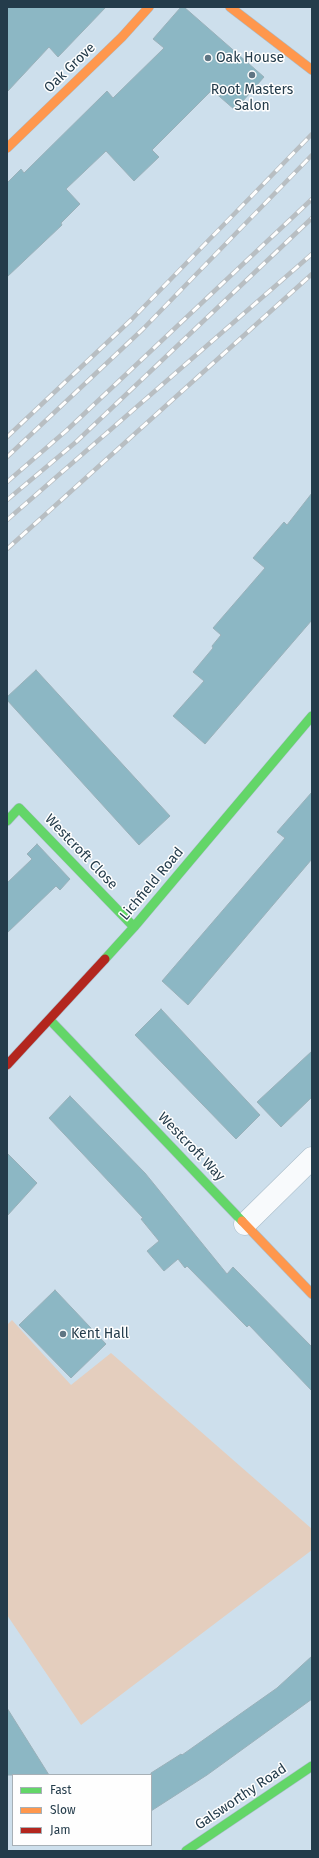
<!DOCTYPE html>
<html>
<head>
<meta charset="utf-8">
<style>
	body { margin:0 }
	#map { position:relative; width:319px; height:1858px; overflow:hidden; background:#cddfec; font-family:"Fira Sans",sans-serif }
	canvas { display:block }
	.frame { position:absolute; inset:0; border:8px solid #243c4b; pointer-events:none }
	.legend { position:absolute; left:12px; top:1774px; width:140px; height:72px; box-sizing:border-box; background:#fefefe; border:1px solid #a7b0b6; margin:0; padding:5px 7px; list-style:none; font-size:12px; color:#243c4b }
	.legend li { display:flex; align-items:center; gap:8px; height:20px }
	.legend b { width:20px; border:1px solid #a7b0b6 }
</style>
</head>
<body>
<div id="map">
<canvas width="319" height="1858"></canvas>
<div class="frame"></div>
<ul class="legend">
<li><b style="height:5px;background:#63d668"></b>Fast</li>
<li><b style="height:5px;background:#ff974d"></b>Slow</li>
<li><b style="height:5px;background:#b3261e"></b>Jam</li>
</ul>
</div>
<script>
const g = document.querySelector('canvas').getContext('2d');
g.lineJoin = 'round';
function fill(path, color) {
  g.fillStyle = color;
  g.fill(path, 'evenodd');
}
function poly(rows) {
  const path = new Path2D();
  for (const r of rows) {
    path.moveTo(r[0], r[1]);
    for (let i = 2; i < r.length; i += 2) path.lineTo(r[i], r[i + 1]);
  }
  return path;
}
function strokePath(path, color, width, dash) {
  g.strokeStyle = color;
  g.lineWidth = width;
  g.lineCap = dash ? 'butt' : 'round';
  g.setLineDash(dash || []);
  g.stroke(path);
}
function label(font, color, halo, rows, align = 'center') {
  g.font = font + ' "Fira Sans",sans-serif';
  g.lineWidth = 3;
  g.setLineDash([]);
  g.textBaseline = 'middle';
  g.strokeStyle = halo;
  g.fillStyle = color;
  for (const [text, x, y, turn = 0] of rows) {
    g.save();
    g.translate(x, y);
    g.rotate((+turn || 0) * Math.PI / 180);
    g.textAlign = isNaN(turn) ? turn : align;
    if (halo) g.strokeText(text, 0, 0);
    g.fillText(text, 0, 0);
    g.restore();
  }
}
const green = poly([
	[12,1320,71,1385,111,1353,312,1529,312,1550,81,1725,7,1615,7,1325]
]);
const building = poly([
	[7,7,106,7,58,57,49,47,7,92,7,7],
	[181,7,184,7,264,77,235,110,212,90,152,150,159,157,134,181,106,151,66,189,80,204,61,223,62,225,7,277,7,183,21,169,24,173,107,91,113,98,164,48,153,39,181,7],
	[312,493,312,620,205,744,173,716,204,681,193,672,213,648,212,646,221,635,213,628,265,568,253,558,284,522,287,525,312,493],
	[36,670,170,816,139,845,7,700,7,697,36,670],
	[312,792,312,859,188,1005,162,981,285,838,277,832,312,792],
	[37,844,70,879,60,890,56,886,7,933,7,883,32,859,27,854,37,844],
	[161,1009,260,1115,236,1139,135,1035,161,1009],
	[312,1051,312,1097,281,1127,257,1102,312,1051],
	[70,1096,145,1173,227,1274,233,1267,312,1347,312,1391,249,1325,247,1327,187,1266,185,1268,178,1259,164,1271,147,1251,159,1241,141,1219,143,1218,49,1118,70,1096],
	[7,1153,37,1183,7,1216,7,1153],
	[55,1290,106,1344,71,1378,19,1325,55,1290],
	[312,1656,312,1699,207,1775,151,1811,151,1773,181,1754,182,1755,277,1688,312,1656],
	[7,1708,49,1775,7,1775,7,1708]
]);
const street = poly([
	[245,1224,312,1158]
]);
const fast = poly([
	[7,821,19,808,134,927],
	[105,959,134,927,312,716],
	[50,1020,242,1221],
	[186,1851,312,1766]
]);
const slow = poly([
	[230,7,312,70],
	[7,148,122,37,149,7],
	[242,1221,312,1294]
]);
const jam = poly([
	[7,1065,105,959]
]);
const rail = poly([
	[7,437,132,319,312,134],
	[7,457,143,329,312,155],
	[7,482,67,430,312,199],
	[7,500,76,442,312,218],
	[7,520,312,254],
	[7,549,312,274]
]);
const markers = [
	[208,58,4,"#5f7583"],
	[252,75,4,"#5f7583"],
	[63,1334,4,"#5f7583"]
];
const poiNames = [
	["Oak House",216,58],
	["Root Masters",252,90,"center"],
	["Salon",252,106,"center"],
	["Kent Hall",71,1334]
];
const streetNames = [
	["Oak Grove",70,68,-44],
	["Westcroft Close",81,852,46],
	["Lichfield Road",152,884,-50],
	["Westcroft Way",191,1147,46],
	["Galsworthy Road",241,1797,-34]
];
fill(green, '#e4cebe');
fill(building, '#8cb7c4');
strokePath(building, '#99b0b9', 1);
strokePath(street, '#a9bcc9', 23);
strokePath(fast, '#a9bcc9', 10);
strokePath(slow, '#a9bcc9', 10);
strokePath(jam, '#a9bcc9', 10);
strokePath(street, '#f8fafc', 22);
strokePath(fast, '#63d668', 9);
strokePath(slow, '#ff974d', 9);
strokePath(jam, '#b3261e', 9);
strokePath(rail, '#b8bec2', 4.5);
strokePath(rail, '#fefefe', 3, [9]);
for (const [x, y, r, color] of markers) {
  const dot = new Path2D();
  dot.arc(x, y, r, 0, 2 * Math.PI);
  g.fillStyle = color;
  g.fill(dot);
  strokePath(dot, '#fefefe', 1.5);
}
label('14px', '#243c4b', '#fefefe', poiNames, 'left');
label('14px', '#243c4b', '#fefefe', streetNames);
</script>
</body>
</html>
